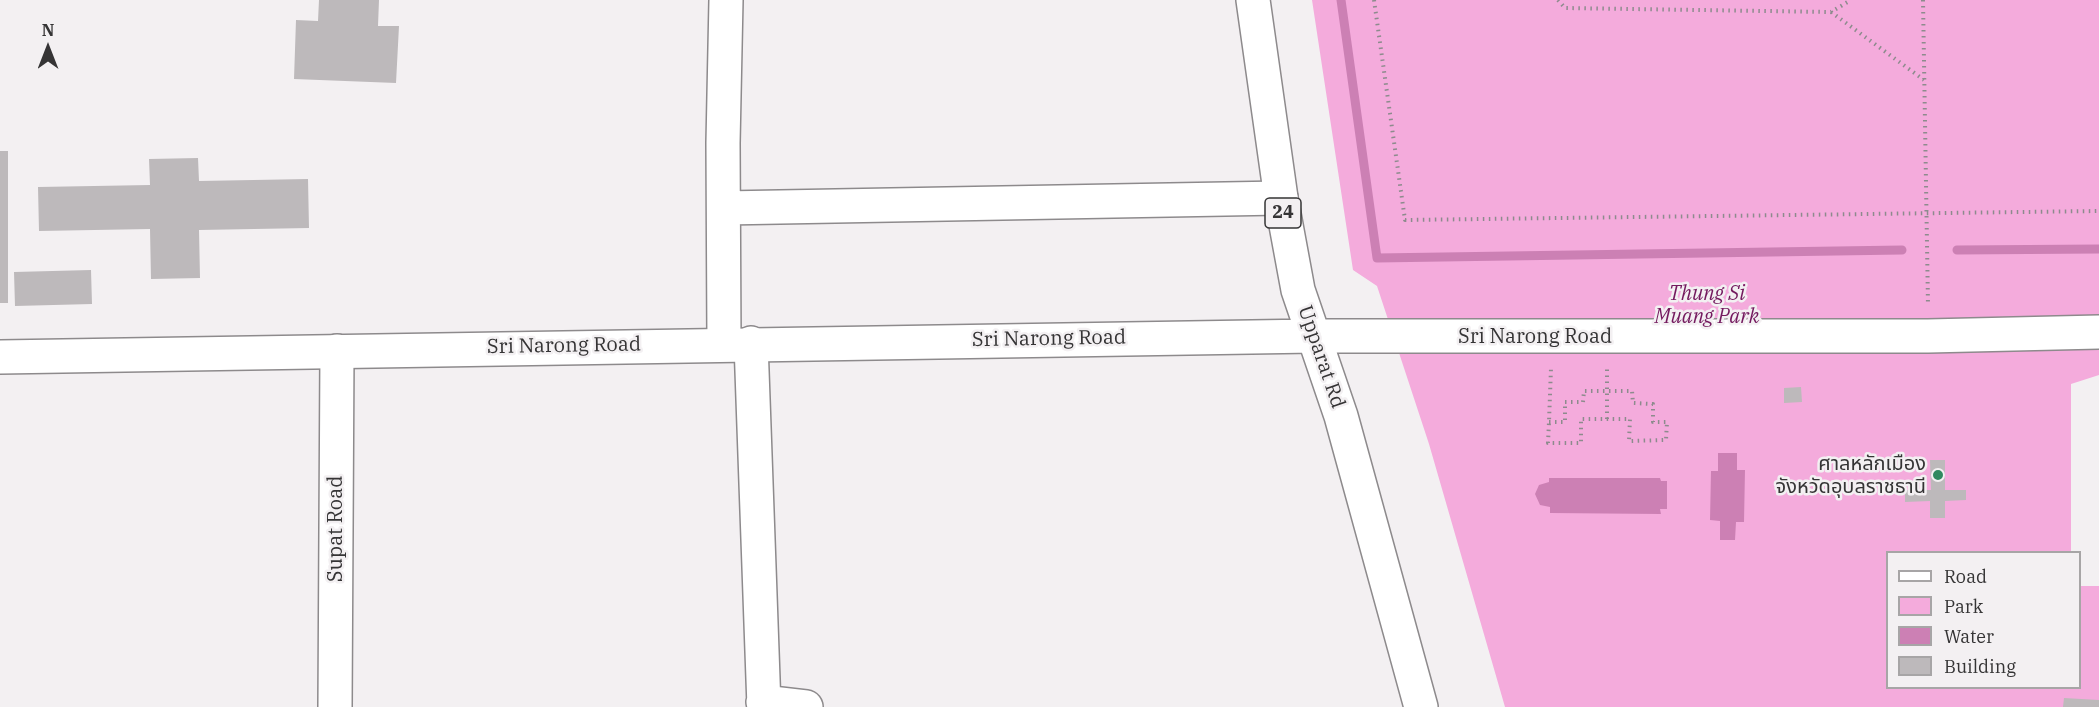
<!DOCTYPE html>
<html>
<head>
<meta charset="utf-8">
<style>
	body { margin:0 }
	#map { position:relative; width:2099px; height:707px; overflow:hidden; background:#f3f0f2; font-family:"IBM Plex Serif",serif }
	canvas { display:block }
	.legend { position:absolute; left:1886px; top:551px; width:195px; height:138px; box-sizing:border-box; background:#f3f0f2; border:2px solid #a7a5a6; margin:0; padding:8px 10px; list-style:none; font-size:18px; color:#353435 }
	.legend li { display:flex; align-items:center; gap:12px; height:30px }
	.legend b { width:30px; border:2px solid #a7a5a6 }
	.north { position:absolute; left:18px; top:18px; width:60px; height:60px; -webkit-text-stroke:4px #f3f0f2; paint-order:stroke; rotate:0deg; font-size:16px; font-weight:700; line-height:24px; text-align:center; color:#353435 }
	.north::after { content:''; display:block; margin:auto; width:21px; height:27px; background:#353435; clip-path:polygon(50% 0,100% 100%,50% 72%,0 100%) }
</style>
</head>
<body>
<div id="map">
<canvas width="2099" height="707"></canvas>
<ul class="legend">
<li><b style="height:8px;background:#fff"></b>Road</li>
<li><b style="height:16px;background:#f4abdc"></b>Park</li>
<li><b style="height:16px;background:#cc80b4"></b>Water</li>
<li><b style="height:16px;background:#bdb9bb"></b>Building</li>
</ul>
<div class="north">N</div>
</div>
<script>
const g = document.querySelector('canvas').getContext('2d');
g.lineJoin = 'round';
function fill(path, color) {
  g.fillStyle = color;
  g.fill(path, 'evenodd');
}
function poly(rows) {
  const path = new Path2D();
  for (const r of rows) {
    path.moveTo(r[0], r[1]);
    for (let i = 2; i < r.length; i += 2) path.lineTo(r[i], r[i + 1]);
  }
  return path;
}
function strokePath(path, color, width, dash) {
  g.strokeStyle = color;
  g.lineWidth = width;
  g.lineCap = dash ? 'butt' : 'round';
  g.setLineDash(dash || []);
  g.stroke(path);
}
function label(font, color, halo, rows, align = 'center') {
  g.font = font + ' "IBM Plex Serif","Noto Sans Thai",serif';
  g.lineWidth = 5;
  g.setLineDash([]);
  g.textBaseline = 'middle';
  g.strokeStyle = halo;
  g.fillStyle = color;
  for (const [text, x, y, turn = 0] of rows) {
    g.save();
    g.translate(x, y);
    g.rotate((+turn || 0) * Math.PI / 180);
    g.textAlign = isNaN(turn) ? turn : align;
    if (halo) g.strokeText(text, 0, 0);
    g.fillText(text, 0, 0);
    g.restore();
  }
}
const green = poly([
	[1312,0,2099,0,2099,375,2071,384,2071,552,1888,552,1888,688,2080,688,2080,586,2099,586,2099,707,1505,707,1429,444,1377,286,1353,270]
]);
const water = poly([
	[1718,453,1737,453,1737,470,1745,470,1744,522,1736,522,1735,540,1720,540,1720,521,1710,520,1711,471,1718,471],
	[1549,478,1660,478,1661,481,1667,481,1667,509,1660,509,1661,514,1550,513,1550,507,1540,505,1535,494,1539,485,1549,482]
]);
const stream = poly([
	[1341,0,1377,258,1902,250],
	[1957,250,2099,249]
]);
const building = poly([
	[319,0,379,0,378,26,399,26,396,83,294,79,296,20,318,21],
	[0,151,8,151,8,303,0,303],
	[198,158,199,181,308,179,309,228,199,230,200,278,151,279,150,229,39,231,38,187,150,185,149,159],
	[91,270,92,304,15,306,14,272],
	[1801,387,1802,402,1784,403,1784,388],
	[1930,460,1945,460,1945,490,1966,490,1966,500,1945,501,1945,518,1930,518,1930,501,1905,502,1905,490,1931,490],
	[2064,698,2099,700,2099,707,2063,707]
]);
const path = poly([
	[1374,0,1405,220,2099,211],
	[1558,0,1565,8,1831,12,1851,0],
	[1923,0,1928,305],
	[1831,12,1924,80],
	[1607,419,1607,367],
	[1549,422,1565,422,1565,402,1583,402,1584,391,1632,391,1633,403,1653,404,1653,422,1667,422,1666,440,1629,441,1630,419,1581,419,1581,443,1548,443,1549,422,1551,368]
]);
const minor = poly([
	[724,208,1281,198],
	[751,343,764,707],
	[724,344,723,143,726,0],
	[763,702,806,707],
	[335,707,337,351]
]);
const major = poly([
	[1253,0,1281,198,1298,290,1341,416,1421,707],
	[0,357,1314,336,1928,336,2099,332]
]);
const markers = [
	[1938,475,6,"#2f895f"]
];
const shields = [
	[1283,213,36]
];
const shieldNames = [
	["24",1283,213]
];
const parkNames = [
	["Thung Si",1707,294],
	["Muang Park",1707,317]
];
const streetNames = [
	["Sri Narong Road",1535,337],
	["Sri Narong Road",1049,339,-1],
	["Sri Narong Road",564,346,-1],
	["Upparat Rd",1321,357,71],
	["Supat Road",336,529,-90]
];
const poiNames = [
	["ศาลหลักเมือง",1926,464],
	["จังหวัดอุบลราชธานี",1926,487]
];
fill(green, '#f4abdc');
fill(water, '#cc80b4');
strokePath(stream, '#cc80b4', 9);
fill(building, '#bdb9bb');
strokePath(minor, '#8d8a8c', 36);
strokePath(major, '#8d8a8c', 36);
strokePath(path, '#8d8b8d', 4, [1.5, 4.5]);
strokePath(minor, '#fff', 33);
strokePath(major, '#fff', 33);
for (const [x, y, r, color] of markers) {
  const dot = new Path2D();
  dot.arc(x, y, r, 0, 2 * Math.PI);
  g.fillStyle = color;
  g.fill(dot);
  strokePath(dot, '#f3f0f2', 2);
}
for (const [x, y, w] of shields) {
  const box = new Path2D();
  box.roundRect(x - w / 2, y - 15, w, 30, 4.5);
  g.fillStyle = '#f3f0f2';
  g.fill(box);
  strokePath(box, '#353435', 1.5);
}
label('bold 18px', '#353435', null, shieldNames);
label('italic 20px', '#73195e', '#f3f0f2', parkNames);
label('20px', '#353435', '#f3f0f2', streetNames);
label('20px', '#353435', '#f3f0f2', poiNames, 'right');
</script>
</body>
</html>
